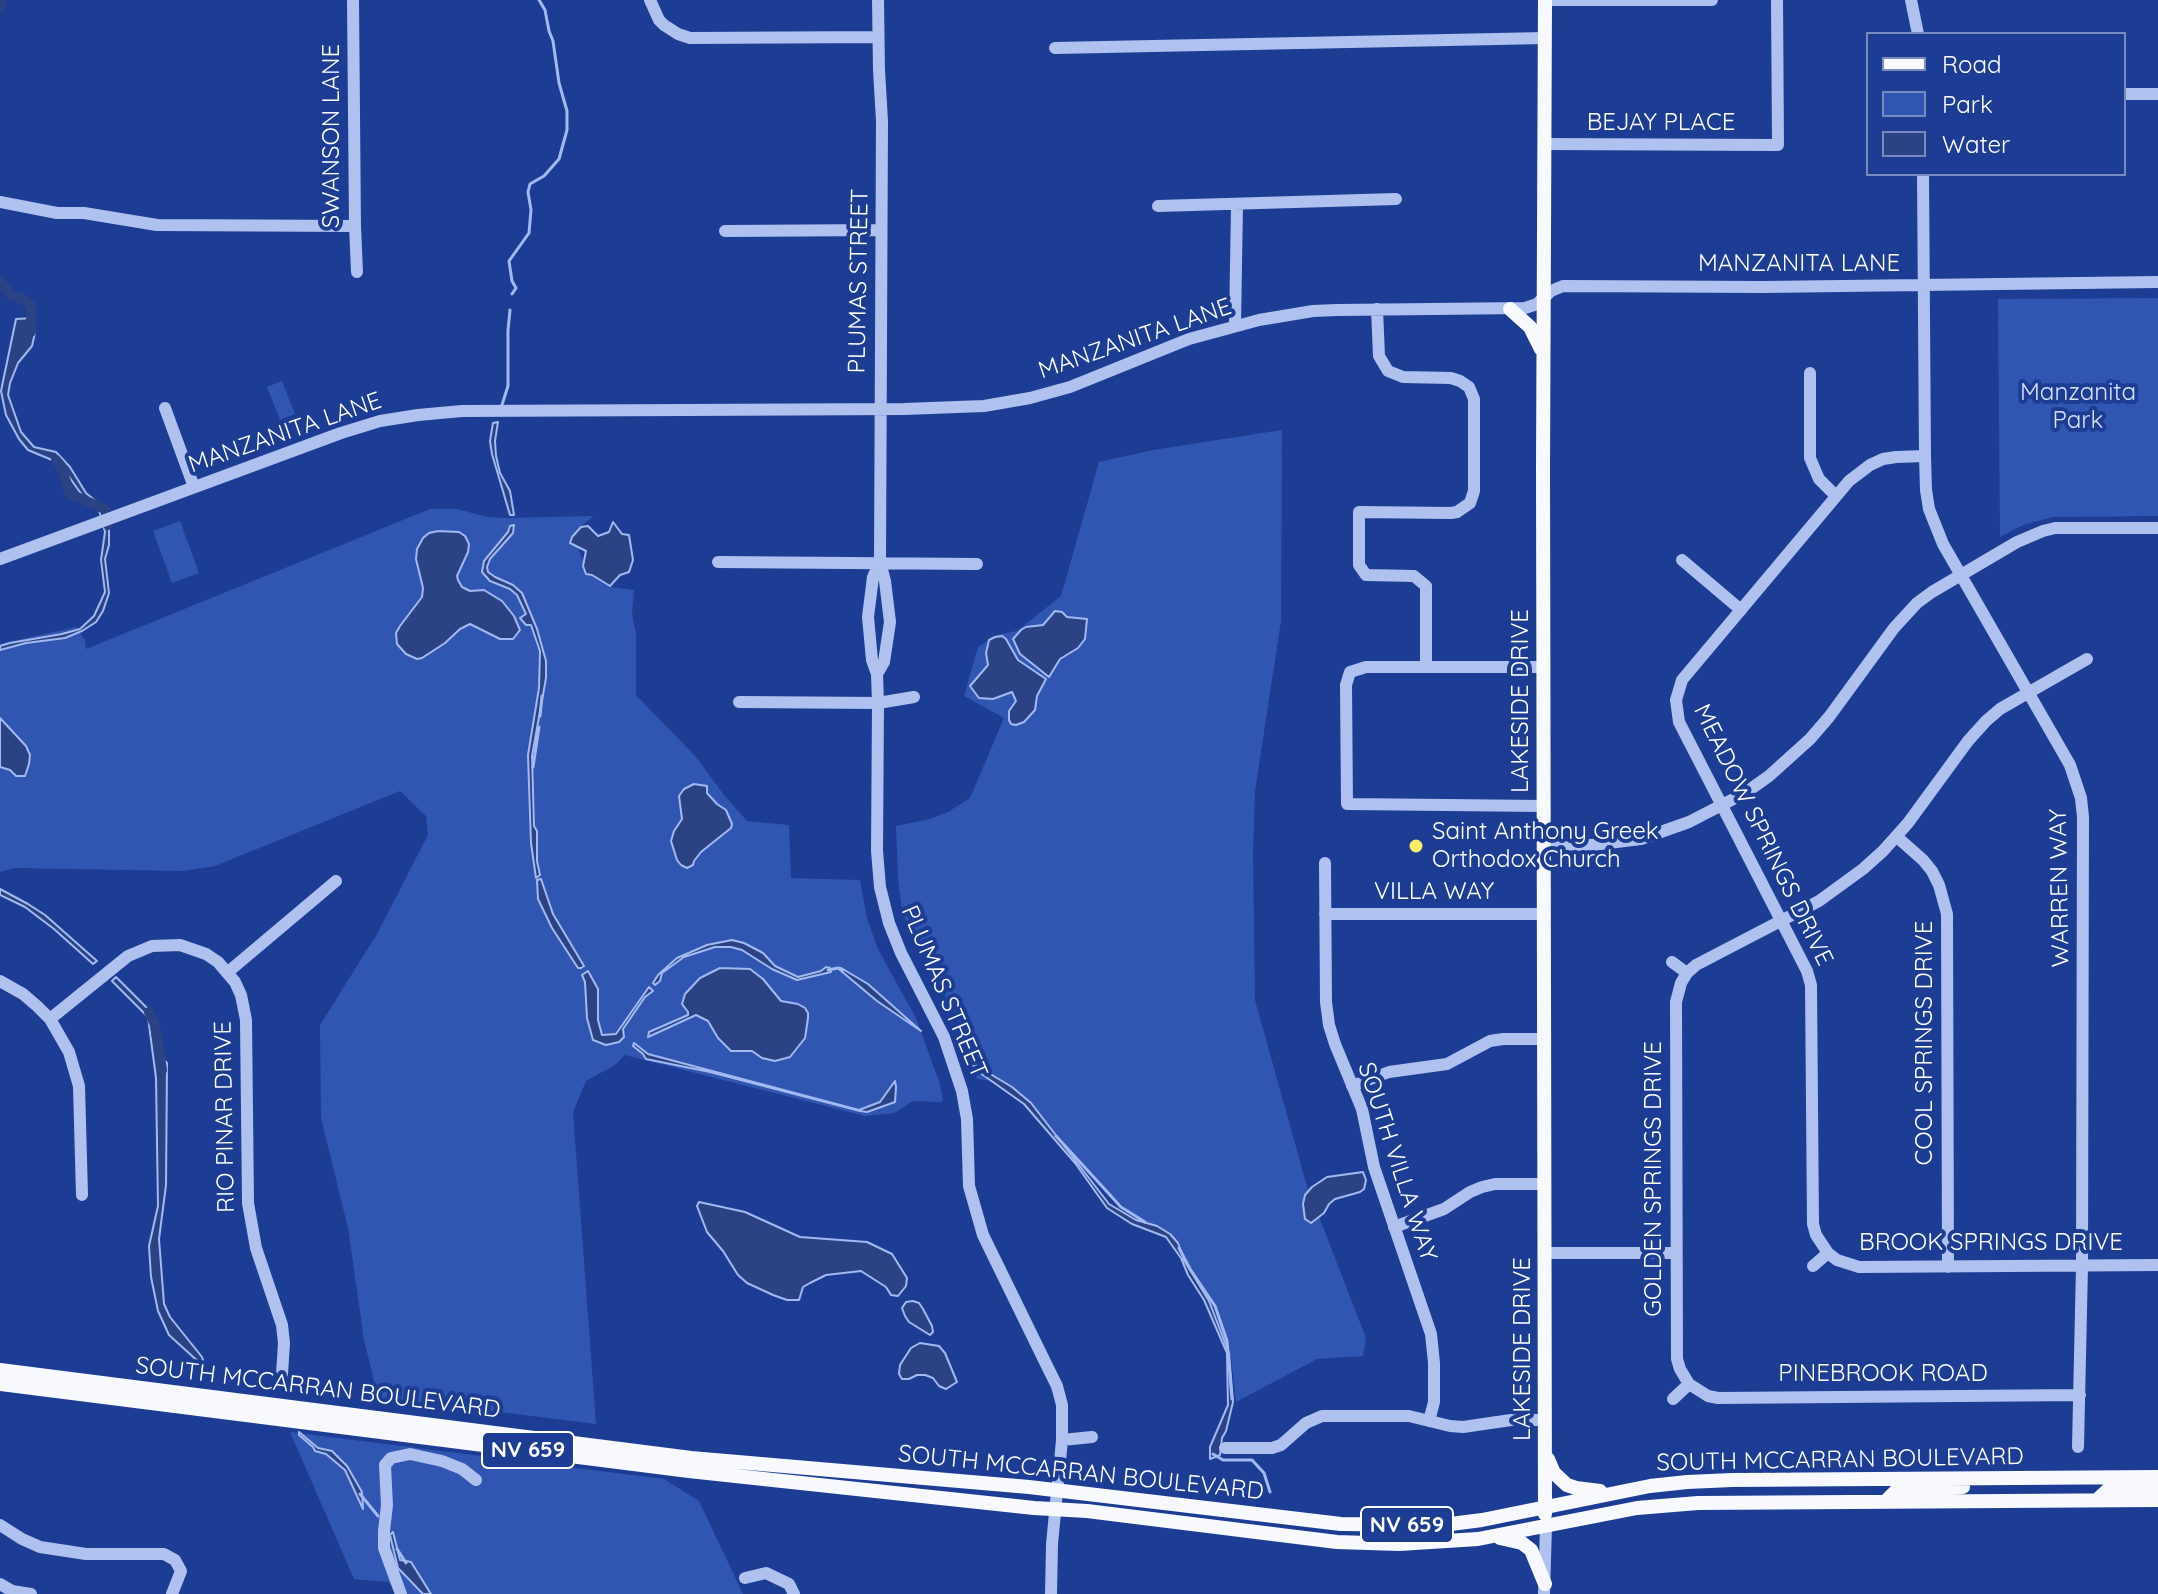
<!DOCTYPE html>
<html>
<head>
<meta charset="utf-8">
<style>
	body { margin:0 }
	#map { position:relative; width:2158px; height:1594px; overflow:hidden; background:#1d3d94; font-family:Quicksand,sans-serif }
	canvas { display:block }
	.legend { position:absolute; left:1866px; top:32px; width:260px; height:144px; box-sizing:border-box; background:#1d3d94; border:2px solid #778bbf; margin:0; padding:10px 14px; list-style:none; font-size:24px; color:#fff }
	.legend li { display:flex; align-items:center; gap:16px; height:40px }
	.legend b { width:40px; border:2px solid #778bbf }
</style>
</head>
<body>
<div id="map">
<canvas width="2158" height="1594"></canvas>
<ul class="legend">
<li><b style="height:10px;background:#f7f9ff"></b>Road</li>
<li><b style="height:22px;background:#3056b2"></b>Park</li>
<li><b style="height:22px;background:#2b4384"></b>Water</li>
</ul>
</div>
<script>
const g = document.querySelector('canvas').getContext('2d');
g.lineJoin = 'round';
function fill(path, color) {
  g.fillStyle = color;
  g.fill(path, 'evenodd');
}
function poly(rows) {
  const path = new Path2D();
  for (const r of rows) {
    path.moveTo(r[0], r[1]);
    for (let i = 2; i < r.length; i += 2) path.lineTo(r[i], r[i + 1]);
  }
  return path;
}
function strokePath(path, color, width, dash) {
  g.strokeStyle = color;
  g.lineWidth = width;
  g.lineCap = dash ? 'butt' : 'round';
  g.setLineDash(dash || []);
  g.stroke(path);
}
function label(font, color, halo, rows, align = 'center') {
  g.font = font + ' Quicksand,sans-serif';
  g.lineWidth = 8;
  g.setLineDash([]);
  g.textBaseline = 'middle';
  g.strokeStyle = halo;
  g.fillStyle = color;
  for (const [text, x, y, turn = 0] of rows) {
    g.save();
    g.translate(x, y);
    g.rotate((+turn || 0) * Math.PI / 180);
    g.textAlign = isNaN(turn) ? turn : align;
    if (halo) g.strokeText(text, 0, 0);
    g.fillText(text, 0, 0);
    g.restore();
  }
}
const green = poly([
	[2158,298,2158,516,2053,517,2023,525,2000,537,1998,299],
	[282,381,295,414,280,420,267,387],
	[1282,430,1281,621,1255,791,1253,853,1255,1000,1306,1183,1366,1338,1363,1356,1317,1359,1236,1402,1231,1358,1215,1305,1186,1262,1158,1227,1137,1218,1100,1185,1023,1097,1000,1082,977,1079,951,1006,928,967,902,912,898,878,896,826,930,819,948,812,970,798,1004,718,964,696,978,647,997,635,1017,631,1061,596,1099,462,1153,450],
	[430,509,457,509,487,517,507,518,594,516,577,529,575,542,590,575,610,587,634,590,632,613,636,634,636,695,696,757,724,795,747,821,789,825,791,878,860,880,867,919,878,949,916,1018,940,1084,943,1101,939,1102,913,1101,894,1113,865,1116,625,1055,615,1065,586,1081,573,1112,596,1424,378,1397,364,1340,348,1228,321,1118,320,1025,377,934,428,835,426,816,400,791,215,866,183,871,15,868,0,872,0,644,76,627,85,640,86,649],
	[180,521,199,573,172,583,153,531],
	[290,1432,664,1479,699,1501,743,1594,395,1594,389,1582,354,1579]
]);
const water = poly([
	[35,318,35,333,32,346,18,363,10,383,8,395,21,432,34,447,56,452,70,467,86,493,104,508,109,530,109,545,105,559,109,593,103,611,96,622,82,631,65,638,26,643,0,650,0,646,10,643,62,634,80,629,94,616,105,592,101,560,105,532,99,510,87,502,67,474,52,460,28,450,19,439,6,415,1,391,16,319,35,318],
	[498,422,495,441,496,456,500,473,510,491,514,515,510,515,492,454,490,441,493,423,498,422],
	[613,522,622,534,629,535,633,560,629,572,620,575,610,586,592,575,586,574,583,566,586,551,570,543,572,537,581,527,588,526,598,536,609,532,613,522],
	[514,525,513,533,490,559,487,567,488,572,495,577,513,585,522,593,537,629,546,661,546,678,532,756,534,826,537,831,537,861,540,875,536,878,531,843,528,755,539,688,540,651,531,625,526,625,520,618,526,614,517,595,510,589,490,581,482,572,484,561,508,532,510,526,514,525],
	[438,531,459,532,465,536,469,544,468,552,457,576,458,580,462,587,470,591,484,590,502,601,514,616,520,630,513,639,500,639,470,624,460,629,445,643,422,658,417,659,406,654,397,644,396,633,400,626,422,597,423,588,416,559,417,549,423,538,429,533,438,531],
	[1055,611,1062,612,1067,617,1087,619,1085,639,1078,648,1060,659,1049,677,1020,654,1013,639,1021,630,1026,627,1043,625,1055,611],
	[1002,636,1006,639,1018,660,1046,679,1037,696,1035,710,1024,722,1016,725,1011,724,1009,720,1009,711,1016,701,1012,692,993,699,979,698,970,686,988,665,986,653,989,640,995,637,1002,636],
	[0,718,26,746,30,755,29,764,25,776,16,776,10,770,0,767,0,718],
	[694,784,707,786,707,793,717,804,726,810,732,824,731,828,701,852,694,861,693,865,687,868,681,865,677,860,671,841,674,831,682,819,679,796,684,789,694,784],
	[541,879,553,914,584,966,581,968,578,968,552,928,538,899,537,880,541,879],
	[0,889,28,904,45,915,97,961,93,964,54,929,25,907,0,895,0,889],
	[732,940,744,943,763,953,775,966,798,977,821,971,826,967,830,968,831,972,797,980,772,969,742,950,731,947,715,947,684,957,662,973,660,981,655,985,653,983,658,975,677,958,707,945,732,940],
	[720,968,750,969,763,979,781,1001,798,1004,805,1008,808,1013,808,1018,805,1038,790,1057,775,1061,762,1058,752,1051,731,1051,718,1038,708,1021,696,1015,648,1037,649,1032,688,1015,688,1012,682,1004,685,994,700,978,720,968],
	[841,968,868,984,921,1031,877,1001,840,970,841,968],
	[588,971,598,989,598,1020,602,1035,616,1034,649,987,653,991,645,997,623,1029,624,1037,619,1042,606,1045,593,1040,587,1018,585,982,582,975,588,971],
	[116,977,152,1013,160,1056,167,1063,166,1185,159,1239,164,1304,170,1317,202,1357,204,1363,202,1365,169,1335,158,1311,151,1277,149,1246,158,1206,156,1078,148,1017,112,981,116,977],
	[634,1043,648,1054,859,1110,880,1102,895,1081,896,1087,895,1102,867,1112,860,1111,710,1072,646,1059,643,1054,633,1046,634,1043],
	[972,1063,1012,1087,1031,1103,1109,1204,1136,1220,1157,1226,1170,1234,1178,1243,1184,1260,1209,1301,1229,1353,1233,1402,1226,1431,1222,1438,1220,1455,1210,1459,1210,1447,1228,1405,1227,1353,1204,1300,1188,1275,1181,1258,1166,1237,1132,1224,1107,1208,1075,1163,1024,1104,976,1070,972,1063],
	[1363,1172,1366,1180,1364,1189,1360,1192,1335,1199,1329,1204,1324,1213,1311,1223,1305,1219,1303,1204,1305,1195,1312,1187,1327,1177,1363,1172],
	[699,1202,745,1212,800,1237,867,1242,892,1254,907,1278,906,1286,898,1296,891,1295,886,1287,861,1271,826,1275,810,1283,803,1287,799,1300,787,1300,773,1295,747,1283,738,1275,723,1251,707,1232,697,1206,699,1202],
	[913,1301,919,1303,923,1309,932,1326,933,1332,930,1335,909,1322,905,1316,902,1308,906,1302,913,1301],
	[920,1343,939,1346,945,1353,957,1382,946,1389,939,1386,933,1378,925,1375,917,1375,909,1379,902,1379,899,1374,900,1365,911,1348,920,1343],
	[299,1432,318,1448,332,1451,347,1466,362,1492,363,1509,345,1470,326,1454,315,1451,313,1447,299,1435,299,1432],
	[393,1532,400,1560,411,1562,431,1594,423,1594,398,1568,390,1535,393,1532]
]);
const stream = poly([
	[512,294,516,288,512,281,509,261,529,233,531,210,528,192,530,184,544,176,559,159,567,130,567,111,559,83,553,41,549,31,545,10,539,0],
	[501,408,508,386,508,330,510,310],
	[540,716,542,696],
	[533,767,539,727],
	[828,970,838,968,843,970],
	[1056,1136,1121,1207,1145,1222],
	[1179,1248,1190,1269,1215,1306,1227,1341,1232,1399],
	[1213,1454,1223,1460,1252,1460,1264,1473,1270,1492],
	[360,1494,378,1516],
	[397,1549,406,1563]
]);
const canal = poly([
	[0,6,2,0],
	[0,282,11,295,25,300,31,306,31,332],
	[56,460,61,466,70,494,105,509,108,525],
	[149,1012,155,1025,162,1070]
]);
const minor = poly([
	[353,0,355,226,357,272],
	[650,0,659,20,664,25,678,34,690,38,878,37],
	[1545,0,1712,0],
	[1911,0,1918,34],
	[1055,48,1545,38],
	[2124,94,2158,94],
	[1544,144,1778,145,1777,0],
	[1923,174,1925,456,1926,490,1929,509,1943,544,2070,765,2081,798,2083,817,2082,1266,2078,1447],
	[0,202,57,213,84,213,157,225,355,226],
	[1158,206,1396,199],
	[725,231,881,230],
	[1377,309,1379,356,1388,371,1403,377,1451,378,1460,381,1469,387,1474,399,1474,491,1470,503,1457,512,1451,513,1359,512,1359,565,1366,575,1414,576,1426,586,1426,666],
	[1235,325,1237,205],
	[1810,373,1810,458,1819,479,1836,496],
	[165,408,194,487],
	[1925,456,1896,457,1883,459,1870,465,1849,481,1682,680,1676,700,1679,722,1807,971,1811,985,1813,1224,1816,1235,1828,1253,1837,1260,1859,1267,2158,1265],
	[0,559,341,433,380,421,418,415,462,411,904,409,984,406,1030,398,1070,387,1189,339,1259,320,1313,311,1337,310,1525,308,1537,304,1551,291,1563,286,1763,287,2158,282],
	[1682,560,1741,610],
	[718,562,977,564],
	[880,562,873,577,868,617,872,660,877,674,878,703,877,851,880,887,889,923,901,953,944,1037,962,1091,967,1119,969,1186,983,1235,1048,1368,1057,1386,1062,1405,1062,1440,1052,1544,1051,1594],
	[1543,667,1366,667,1350,672,1346,685,1347,804,1543,806],
	[877,674,884,662,890,622,885,581,880,562,882,121,879,70,878,0],
	[739,702,878,703,914,697],
	[1897,837,1923,860,1932,871,1939,885,1947,914,1948,1267],
	[1543,844,1592,845,1641,839,1689,822,1745,793,1769,776,1810,739,1829,717,1894,628,1917,603,1932,592,2017,542,2043,531,2055,528,2158,528],
	[1325,863,1326,1002,1329,1025,1335,1044,1362,1109,1374,1167,1431,1334,1434,1363,1434,1402,1429,1421],
	[1325,914,1544,914],
	[1672,962,1687,973],
	[228,972,336,881],
	[0,981,23,994,37,1006,50,1019,69,1052,79,1086,82,1195],
	[50,1019,128,956,152,946,180,945,206,954,218,962,235,982,241,995,246,1020,248,1203,256,1248,282,1325,284,1343,282,1374],
	[1352,1086,1389,1072,1447,1064,1490,1041,1503,1039,1544,1039],
	[1394,1227,1444,1209,1470,1192,1482,1187,1495,1184,1544,1184],
	[1544,1253,1676,1253],
	[1813,1266,1828,1253],
	[2080,1395,1718,1398,1708,1396,1689,1384,1680,1369,1677,1359,1676,1002,1681,983,1687,973,1696,965,1819,901,1863,869,1883,851,1908,823,1968,741,1986,721,2000,709,2087,659],
	[1673,1399,1689,1384],
	[1062,1440,1092,1437],
	[1225,1448,1272,1448,1281,1445,1306,1423,1322,1416,1409,1416,1450,1426,1463,1427,1511,1420,1545,1420],
	[0,1525,22,1539,40,1547,86,1554,164,1554,175,1560,181,1571,172,1594],
	[745,1578,766,1573,789,1584,794,1594],
	[0,1584,12,1591,31,1594],
	[401,1594,384,1548,384,1531,387,1505,385,1465,391,1458,410,1454,442,1461,462,1469,476,1480],
	[1544,1594,1546,1526]
]);
const major = poly([
	[1545,0,1543,468,1545,1514],
	[1510,309,1530,327,1541,349],
	[0,1370,691,1458,1029,1487,1341,1524,1443,1525,1482,1520,1650,1486,1687,1482,1732,1480,2158,1477],
	[0,1384,689,1471,1034,1508,1087,1511,1337,1542,1399,1544,1478,1539,1637,1508,1698,1503,2158,1500],
	[1548,1459,1554,1473,1567,1485,1576,1488,1600,1491],
	[2097,1500,2110,1488,2158,1488],
	[1886,1501,1898,1489,1963,1487],
	[1500,1538,1522,1543,1531,1550,1545,1584]
]);
const markers = [
	[1416,846,8,"#feec6d"]
];
const shields = [
	[528,1450,92],
	[1407,1525,92]
];
const shieldNames = [
	["NV 659",528,1450],
	["NV 659",1407,1525]
];
const streetNames = [
	["BEJAY PLACE",1661,123],
	["SWANSON LANE",332,136,-90],
	["MANZANITA LANE",1799,264],
	["PLUMAS STREET",859,281,-89],
	["MANZANITA LANE",1135,339,-19],
	["MANZANITA LANE",285,433,-19],
	["LAKESIDE DRIVE",1521,701,-90],
	["MEADOW SPRINGS DRIVE",1763,835,64],
	["WARREN WAY",2060,888,-91],
	["VILLA WAY",1434,892],
	["PLUMAS STREET",944,992,67],
	["COOL SPRINGS DRIVE",1925,1043,-90],
	["RIO PINAR DRIVE",225,1117,-91],
	["SOUTH VILLA WAY",1397,1162,72],
	["GOLDEN SPRINGS DRIVE",1654,1179,-90],
	["BROOK SPRINGS DRIVE",1991,1243],
	["LAKESIDE DRIVE",1523,1349,-90],
	["PINEBROOK ROAD",1883,1374],
	["SOUTH MCCARRAN BOULEVARD",318,1388,7],
	["SOUTH MCCARRAN BOULEVARD",1840,1460,-1],
	["SOUTH MCCARRAN BOULEVARD",1081,1473,6]
];
const parkNames = [
	["Manzanita",2078,393],
	["Park",2078,421]
];
const poiNames = [
	["Saint Anthony Greek",1432,832],
	["Orthodox Church",1432,860]
];
fill(green, '#3056b2');
fill(water, '#2b4384');
strokePath(water, '#a2baf1', 2);
strokePath(stream, '#a2baf1', 3);
strokePath(canal, '#2b4384', 10);
strokePath(minor, '#afc1ef', 12);
strokePath(major, '#f7f9ff', 14);
for (const [x, y, r, color] of markers) {
  const dot = new Path2D();
  dot.arc(x, y, r, 0, 2 * Math.PI);
  g.fillStyle = color;
  g.fill(dot);
  strokePath(dot, '#1d3d94', 3);
}
for (const [x, y, w] of shields) {
  const box = new Path2D();
  box.roundRect(x - w / 2, y - 18, w, 36, 6);
  g.fillStyle = '#1d3d94';
  g.fill(box);
  strokePath(box, '#fff', 2);
}
label('bold 22px', '#fff', null, shieldNames);
label('24px', '#fff', '#1d3d94', streetNames);
label('24px', '#d5e0fa', '#1d3d94', parkNames);
label('24px', '#fff', '#1d3d94', poiNames, 'left');
</script>
</body>
</html>
